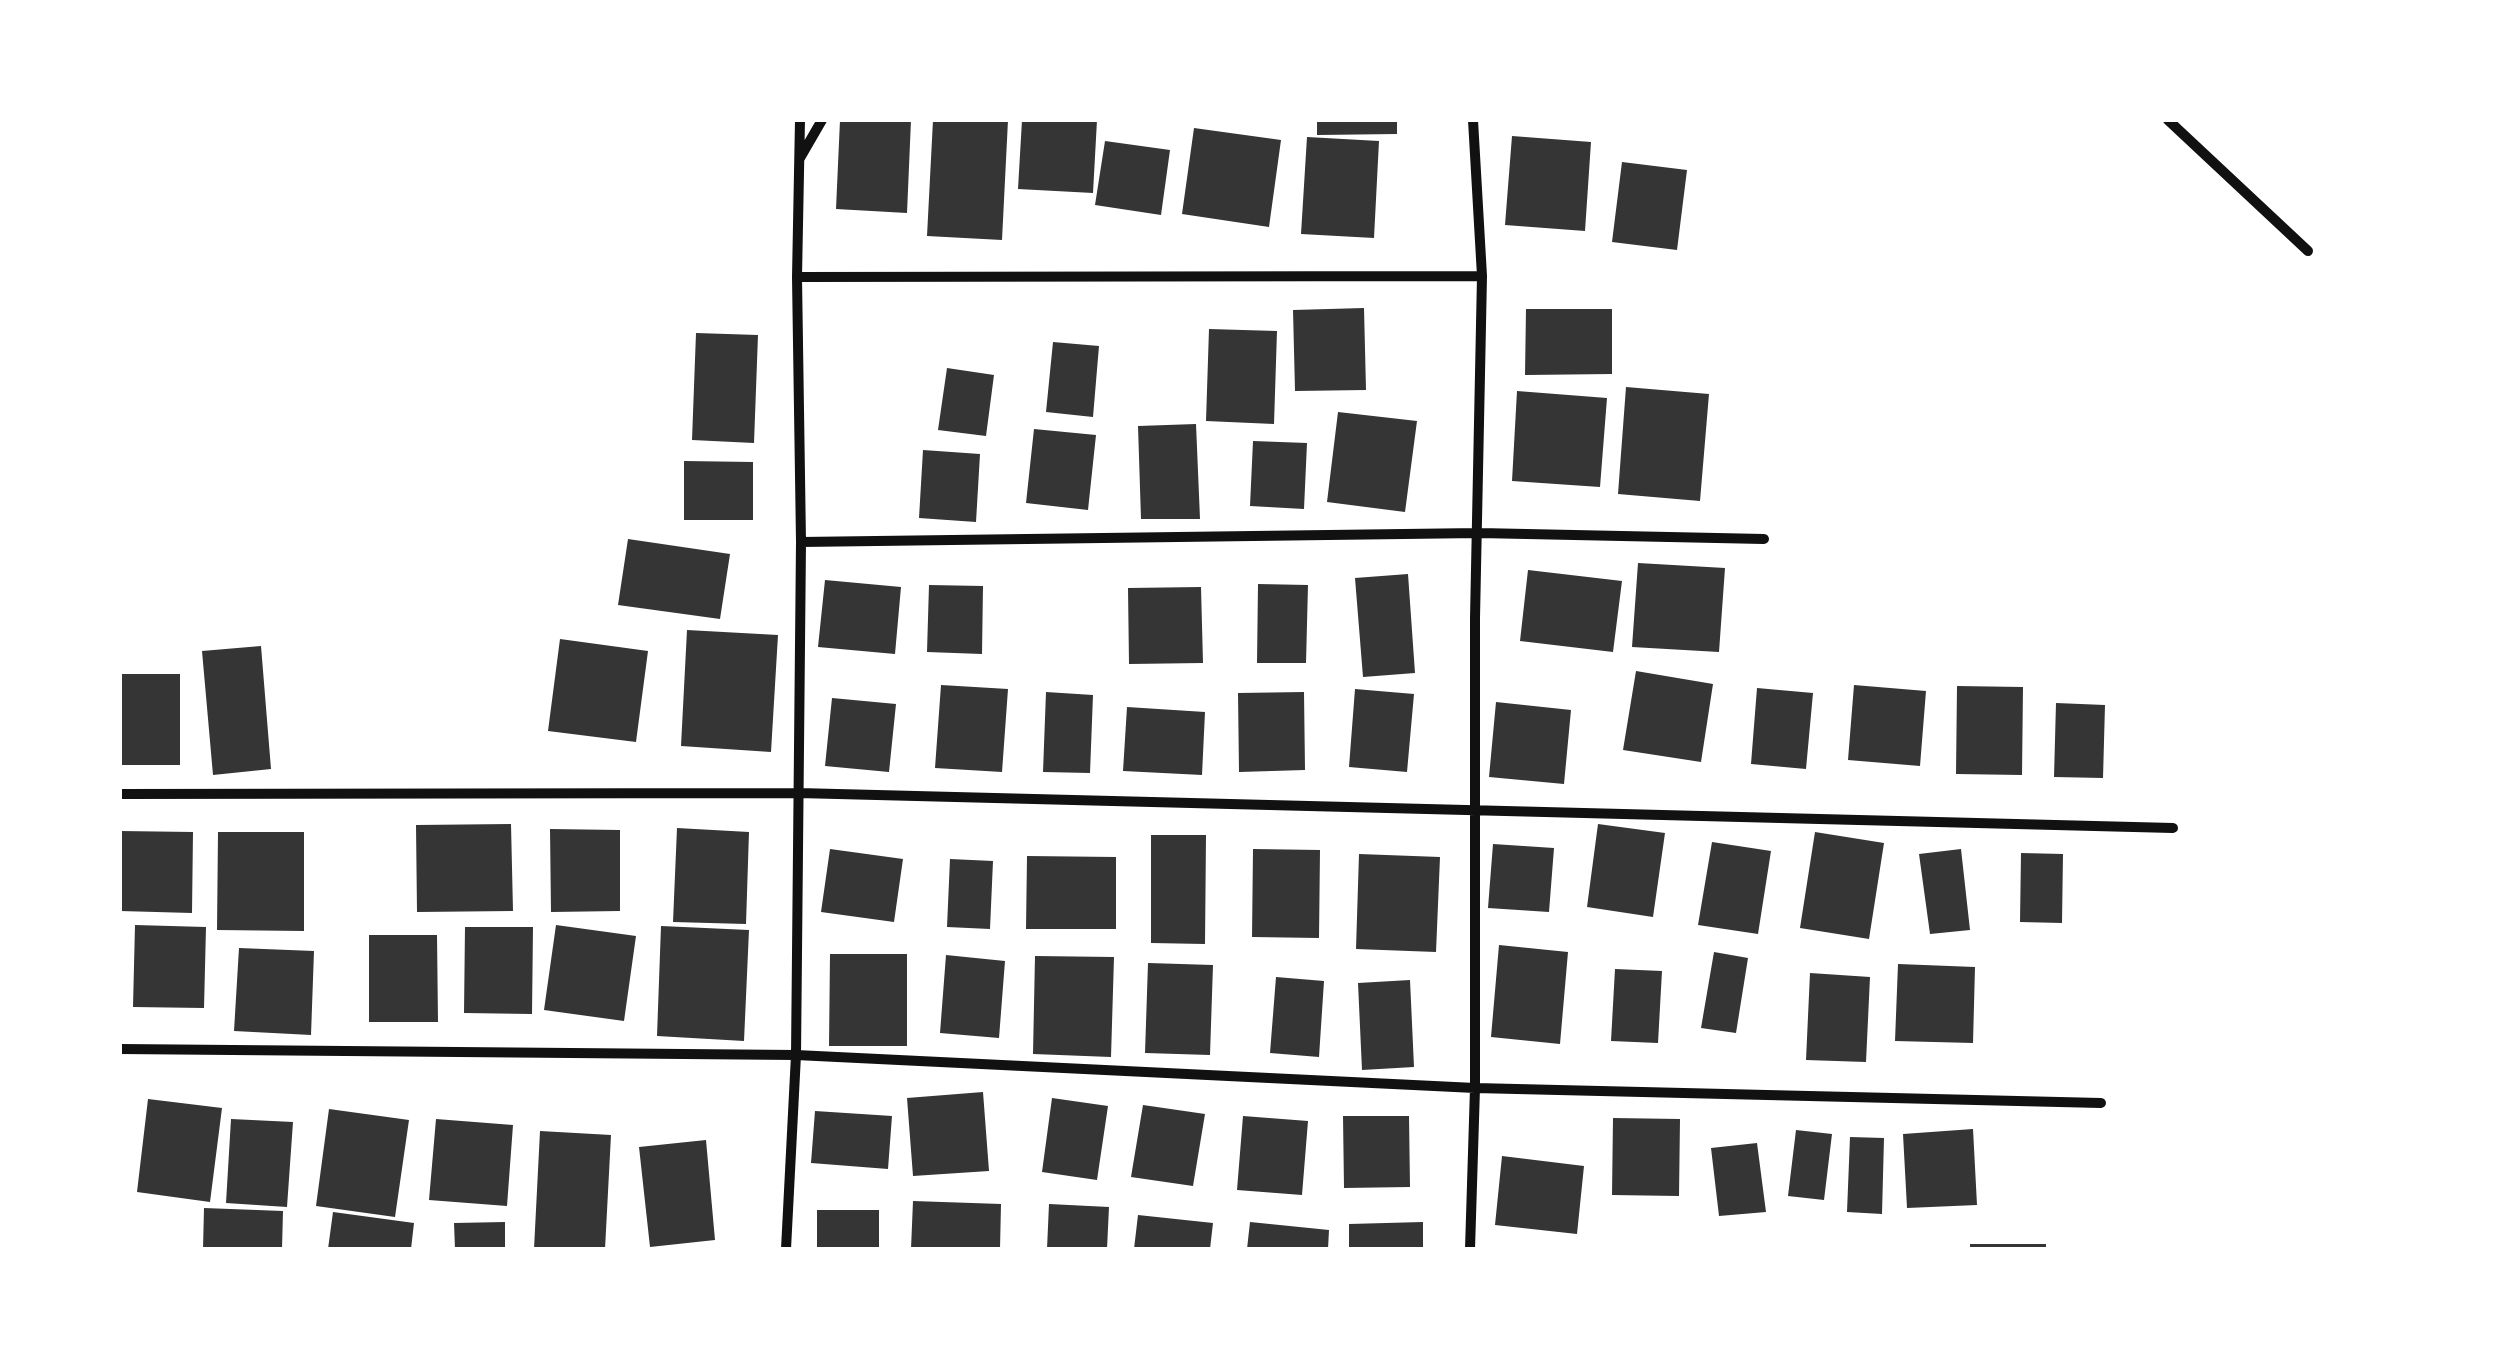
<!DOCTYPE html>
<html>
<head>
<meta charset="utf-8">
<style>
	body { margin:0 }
	#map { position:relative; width:2503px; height:1369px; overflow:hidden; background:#fff; font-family:Barlow,sans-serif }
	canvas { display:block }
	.frame { position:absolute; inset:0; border:122px solid #fff; pointer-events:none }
</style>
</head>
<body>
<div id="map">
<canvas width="2503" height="1369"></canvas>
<div class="frame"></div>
</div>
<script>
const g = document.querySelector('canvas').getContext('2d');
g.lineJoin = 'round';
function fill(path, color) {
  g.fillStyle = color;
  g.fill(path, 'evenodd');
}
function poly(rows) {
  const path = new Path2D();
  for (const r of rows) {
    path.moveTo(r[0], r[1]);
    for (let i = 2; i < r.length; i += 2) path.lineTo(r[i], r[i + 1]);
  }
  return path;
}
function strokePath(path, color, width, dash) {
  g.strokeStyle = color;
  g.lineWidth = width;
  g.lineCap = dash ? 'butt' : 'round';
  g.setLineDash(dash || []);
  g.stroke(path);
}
const building = poly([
	[840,120,911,120,907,213,836,209],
	[933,120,1008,120,1002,240,927,236],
	[1022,120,1097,120,1093,193,1018,189],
	[1317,120,1397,120,1397,134,1317,135],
	[1194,128,1281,140,1269,227,1182,214],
	[1512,136,1591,142,1585,231,1505,225],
	[1307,137,1379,141,1374,238,1301,234],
	[1105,141,1170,150,1161,215,1095,205],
	[1622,162,1687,170,1677,250,1612,242],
	[1364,308,1366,390,1295,391,1293,310],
	[1526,309,1612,309,1612,374,1525,375],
	[1209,329,1277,331,1274,424,1206,421],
	[696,333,758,335,754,443,692,440],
	[1053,342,1099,346,1093,417,1046,412],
	[947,368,994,375,986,436,938,430],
	[1626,387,1709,394,1700,501,1618,494],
	[1517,391,1607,398,1600,487,1512,481],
	[1338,412,1417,421,1405,512,1327,502],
	[1196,424,1200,519,1141,519,1138,426],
	[1034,429,1096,435,1088,510,1026,503],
	[1253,441,1307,443,1304,509,1250,506],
	[923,450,980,454,976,522,919,518],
	[684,461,753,462,753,520,684,520],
	[628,539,730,554,720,619,618,605],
	[1638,563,1725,568,1719,652,1632,647],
	[1528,570,1622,581,1613,652,1520,641],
	[1408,574,1415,673,1363,677,1355,578],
	[825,580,901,587,895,654,818,647],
	[1258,584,1308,585,1306,663,1257,663],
	[929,585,983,586,982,654,927,652],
	[1201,587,1203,663,1129,664,1128,588],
	[687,630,778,635,771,752,681,746],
	[560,639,648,651,636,742,548,731],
	[261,646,271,769,213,775,202,651],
	[1636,671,1713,684,1701,762,1623,750],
	[121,674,180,674,180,765,121,765],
	[941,685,1008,689,1002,772,935,768],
	[1854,685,1926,691,1920,766,1848,760],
	[1957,686,2023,687,2022,775,1956,774],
	[1757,688,1813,693,1806,769,1751,764],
	[1355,689,1414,694,1407,772,1349,767],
	[1046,692,1093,695,1090,773,1043,772],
	[1304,692,1305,770,1239,772,1238,693],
	[832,698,896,704,889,772,825,766],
	[1496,702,1571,710,1564,784,1489,777],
	[2056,703,2105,705,2103,778,2054,777],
	[1127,707,1205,712,1202,775,1123,771],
	[511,824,513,911,417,912,416,825],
	[1598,824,1665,833,1653,917,1587,907],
	[677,828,749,832,746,924,673,922],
	[550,829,620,830,620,911,551,912],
	[120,831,193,832,192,913,120,911],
	[218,832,304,832,304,931,217,930],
	[1815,832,1884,843,1869,939,1800,928],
	[1151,835,1206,835,1205,944,1151,943],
	[1712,842,1771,851,1758,934,1698,925],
	[1493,844,1554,848,1549,912,1488,908],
	[830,849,903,859,894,922,821,912],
	[1253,849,1320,850,1319,938,1252,937],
	[1961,849,1970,930,1930,934,1919,854],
	[2021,853,2063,854,2062,923,2020,922],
	[1359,854,1440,857,1436,952,1356,949],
	[1027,856,1116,857,1116,929,1026,929],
	[950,859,993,861,990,929,947,927],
	[135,925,206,927,204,1008,133,1007],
	[556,925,636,936,624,1021,544,1010],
	[661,926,749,930,744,1041,657,1036],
	[465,927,533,927,532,1014,464,1013],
	[369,935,437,935,438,1022,369,1022],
	[1499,945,1568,952,1560,1044,1491,1037],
	[239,948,314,951,311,1035,234,1031],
	[1714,952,1748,958,1736,1033,1701,1028],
	[830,954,907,954,907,1046,829,1046],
	[946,955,1005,961,999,1038,940,1033],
	[1035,956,1114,957,1111,1057,1033,1054],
	[1148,963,1213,965,1210,1055,1145,1053],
	[1898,964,1975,967,1973,1043,1895,1041],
	[1615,969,1662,971,1658,1043,1611,1041],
	[1810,973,1870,977,1866,1062,1806,1060],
	[1276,977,1324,981,1319,1057,1270,1053],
	[1410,980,1414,1067,1362,1070,1358,983],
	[983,1092,989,1171,913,1176,907,1098],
	[1052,1098,1108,1106,1097,1180,1042,1172],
	[148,1099,222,1108,210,1202,137,1192],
	[1143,1105,1205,1114,1193,1186,1131,1177],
	[329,1109,409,1120,395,1217,316,1206],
	[815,1111,892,1116,888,1169,811,1163],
	[1243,1116,1308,1121,1302,1195,1237,1190],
	[1343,1116,1409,1116,1410,1187,1344,1188],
	[1613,1118,1680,1119,1679,1196,1612,1195],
	[231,1119,293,1122,287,1207,226,1203],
	[436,1119,513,1125,507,1206,429,1200],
	[1973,1129,1977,1205,1907,1208,1903,1134],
	[1796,1130,1832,1134,1824,1200,1788,1196],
	[540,1131,611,1135,605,1249,534,1249],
	[1850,1137,1884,1138,1882,1214,1847,1212],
	[706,1140,715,1240,650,1247,639,1147],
	[1757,1143,1766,1212,1719,1216,1711,1148],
	[1502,1156,1584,1166,1577,1234,1495,1225],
	[913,1201,1001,1204,1000,1249,911,1249],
	[1049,1204,1109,1207,1107,1249,1047,1249],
	[204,1208,283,1211,282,1249,203,1249],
	[817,1210,879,1210,879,1249,817,1249],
	[333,1212,414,1223,411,1249,328,1249],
	[1138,1215,1213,1223,1210,1249,1134,1249],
	[505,1222,505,1249,455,1249,454,1223],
	[1250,1222,1329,1230,1328,1249,1247,1249],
	[1423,1222,1423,1249,1349,1249,1349,1224],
	[1970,1244,2046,1244,2046,1249,1970,1249]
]);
const minor = poly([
	[2168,120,2308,251],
	[800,158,822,120],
	[797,277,1482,276],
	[801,542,1479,533,1764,539],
	[120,794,798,793,2173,828],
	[120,1049,796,1055,1475,1088,2101,1103],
	[786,1249,796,1055,801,542,797,277,800,120],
	[1470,1249,1475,1088,1475,618,1482,276,1473,120]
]);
fill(building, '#353535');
strokePath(minor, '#111', 10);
</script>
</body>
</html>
